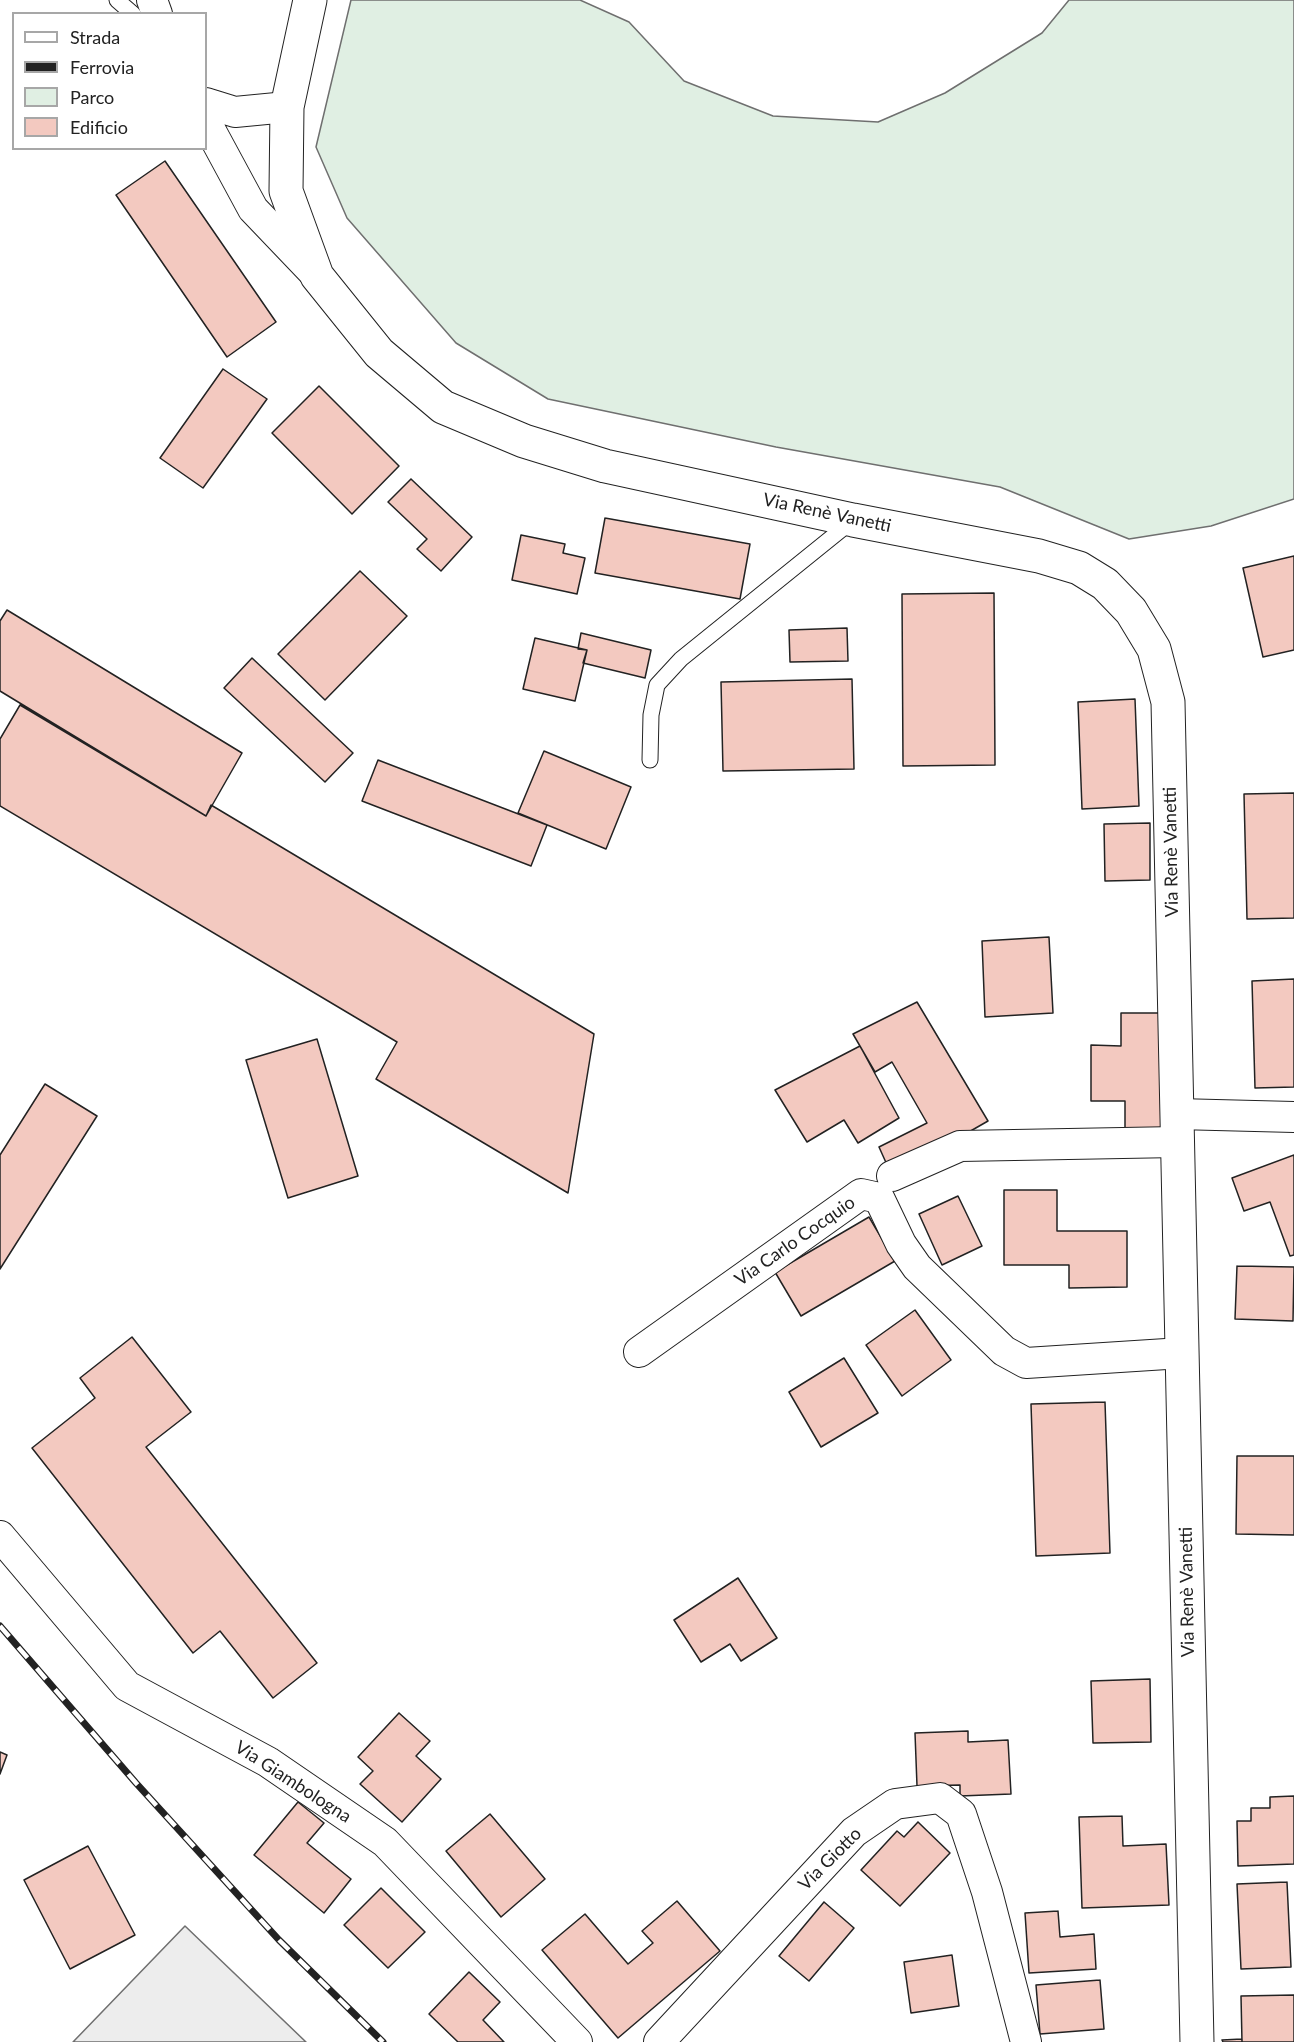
<!DOCTYPE html>
<html>
<head>
<meta charset="utf-8">
<style>
	body { margin:0 }
	#map { position:relative; width:1294px; height:2042px; overflow:hidden; background:#fff; font-family:Lato,sans-serif }
	canvas { display:block }
	.legend { position:absolute; left:12px; top:12px; width:195px; height:138px; box-sizing:border-box; background:#fff; border:2px solid #a7a7a7; margin:0; padding:8px 10px; list-style:none; font-size:18px; color:#222 }
	.legend li { display:flex; align-items:center; gap:12px; height:30px }
	.legend b { width:30px; border:2px solid #a7a7a7 }
</style>
</head>
<body>
<div id="map">
<canvas width="1294" height="2042"></canvas>
<ul class="legend">
<li><b style="height:8px;background:#fff"></b>Strada</li>
<li><b style="height:8px;background:#222"></b>Ferrovia</li>
<li><b style="height:16px;background:#e0efe3"></b>Parco</li>
<li><b style="height:16px;background:#f3c9c0"></b>Edificio</li>
</ul>
</div>
<script>
const g = document.querySelector('canvas').getContext('2d');
g.lineJoin = 'round';
function fill(path, color) {
  g.fillStyle = color;
  g.fill(path, 'evenodd');
}
function poly(rows) {
  const path = new Path2D();
  for (const r of rows) {
    path.moveTo(r[0], r[1]);
    for (let i = 2; i < r.length; i += 2) path.lineTo(r[i], r[i + 1]);
  }
  return path;
}
function strokePath(path, color, width, dash) {
  g.strokeStyle = color;
  g.lineWidth = width;
  g.lineCap = dash ? 'butt' : 'round';
  g.setLineDash(dash || []);
  g.stroke(path);
}
function label(font, color, halo, rows, align = 'center') {
  g.font = font + ' Lato,sans-serif';
  g.lineWidth = 4.5;
  g.setLineDash([]);
  g.textBaseline = 'middle';
  g.strokeStyle = halo;
  g.fillStyle = color;
  for (const [text, x, y, turn = 0] of rows) {
    g.save();
    g.translate(x, y);
    g.rotate((+turn || 0) * Math.PI / 180);
    g.textAlign = isNaN(turn) ? turn : align;
    if (halo) g.strokeText(text, 0, 0);
    g.fillText(text, 0, 0);
    g.restore();
  }
}
const green = poly([
	[351,0,580,0,629,22,684,81,773,116,878,122,945,93,1042,33,1069,0,1294,0,1294,499,1211,526,1129,539,1000,487,776,447,548,399,456,343,347,218,316,147,351,0]
]);
const parking = poly([
	[185,1926,306,2042,73,2042,185,1926]
]);
const building = poly([
	[165,161,276,322,227,357,116,195,165,161],
	[223,369,267,399,203,488,160,458,223,369],
	[319,386,399,466,352,514,272,433,319,386],
	[411,479,472,537,441,571,417,549,427,539,388,502,411,479],
	[605,518,750,544,740,599,595,573,605,518],
	[521,535,565,544,563,553,585,558,577,594,512,580,521,535],
	[1294,556,1294,650,1263,657,1243,568,1294,556],
	[360,571,407,616,325,700,278,654,360,571],
	[994,593,995,765,903,766,902,594,994,593],
	[7,610,242,753,206,816,0,691,0,621,7,610],
	[847,628,848,661,790,662,789,630,847,628],
	[581,633,651,650,645,678,583,663,587,650,578,649,581,633],
	[535,638,587,650,575,701,523,689,535,638],
	[252,658,353,753,325,782,224,688,252,658],
	[852,679,854,769,723,771,721,682,852,679],
	[1135,699,1139,806,1082,809,1078,702,1135,699],
	[20,705,206,816,211,805,594,1034,568,1193,376,1079,397,1042,0,806,0,739,20,705],
	[544,751,631,787,606,849,518,813,544,751],
	[378,760,547,825,531,866,362,801,378,760],
	[1294,793,1294,918,1247,919,1244,794,1294,793],
	[1150,823,1150,880,1105,881,1104,824,1150,823],
	[1049,937,1053,1013,985,1017,982,941,1049,937],
	[1294,979,1294,1087,1255,1088,1252,981,1294,979],
	[917,1002,988,1121,892,1176,879,1147,927,1123,892,1062,875,1072,853,1034,917,1002],
	[1121,1013,1161,1013,1161,1130,1125,1129,1125,1101,1091,1101,1091,1045,1121,1046,1121,1013],
	[317,1039,358,1176,288,1198,246,1060,317,1039],
	[860,1046,899,1118,858,1143,844,1120,807,1142,775,1090,860,1046],
	[45,1084,97,1116,0,1269,0,1155,45,1084],
	[1294,1155,1294,1255,1290,1256,1270,1202,1244,1211,1232,1178,1294,1155],
	[1004,1190,1057,1190,1057,1231,1127,1231,1127,1287,1069,1288,1069,1265,1004,1265,1004,1190],
	[958,1196,982,1246,942,1265,919,1214,958,1196],
	[869,1217,895,1261,801,1316,775,1272,869,1217],
	[1237,1266,1294,1267,1293,1321,1235,1319,1237,1266],
	[915,1310,951,1360,902,1396,866,1345,915,1310],
	[132,1337,191,1412,146,1447,317,1663,273,1698,220,1631,193,1653,32,1448,95,1398,80,1378,132,1337],
	[844,1358,878,1413,821,1447,789,1392,844,1358],
	[1105,1402,1110,1553,1036,1556,1031,1404,1105,1402],
	[1237,1456,1294,1456,1294,1535,1236,1534,1237,1456],
	[738,1578,777,1638,741,1661,730,1644,701,1662,674,1620,738,1578],
	[1150,1679,1151,1742,1093,1743,1091,1681,1150,1679],
	[399,1713,430,1741,416,1756,441,1779,402,1822,360,1784,373,1771,358,1757,399,1713],
	[968,1731,968,1742,1008,1740,1011,1794,960,1796,960,1785,917,1786,915,1733,968,1731],
	[0,1752,7,1755,0,1774,0,1752],
	[1294,1796,1294,1864,1238,1866,1237,1821,1251,1821,1251,1808,1270,1808,1270,1797,1294,1796],
	[298,1802,324,1823,307,1843,351,1879,324,1913,254,1855,298,1802],
	[490,1814,545,1879,501,1917,446,1851,490,1814],
	[1122,1816,1123,1846,1166,1844,1169,1905,1082,1908,1079,1817,1122,1816],
	[918,1822,950,1853,900,1906,861,1870,897,1831,904,1837,918,1822],
	[88,1846,135,1935,70,1969,24,1880,88,1846],
	[1287,1882,1291,1967,1241,1969,1237,1884,1287,1882],
	[381,1888,425,1932,388,1968,344,1925,381,1888],
	[677,1901,720,1951,618,2038,542,1950,585,1914,628,1964,653,1943,642,1931,677,1901],
	[824,1902,854,1928,809,1981,779,1956,824,1902],
	[1058,1911,1060,1937,1094,1934,1096,1969,1029,1973,1025,1913,1058,1911],
	[952,1955,959,2006,911,2013,904,1962,952,1955],
	[469,1972,500,2002,483,2020,504,2042,458,2042,429,2014,469,1972],
	[1100,1980,1104,2029,1040,2034,1036,1985,1100,1980],
	[1294,1995,1294,2042,1242,2042,1241,1996,1294,1995],
	[1242,2039,1242,2042,1223,2042,1222,2040,1242,2039]
]);
const service = poly([
	[117,0,133,14],
	[650,760,651,715,657,685,681,659,852,521]
]);
const minor = poly([
	[152,0,157,14],
	[206,103,235,112,287,107],
	[206,122,253,209,317,276],
	[1177,1114,1294,1117],
	[892,1176,960,1146,1177,1142],
	[639,1352,861,1194,879,1198,901,1244,917,1267,1004,1351,1026,1363,1182,1353],
	[0,1536,127,1686,268,1762,385,1842,577,2042],
	[659,2042,854,1832,895,1804,940,1798,961,1814,987,1892,1026,2042]
]);
const tertiary = poly([
	[310,0,287,107,286,191,317,276,379,353,443,407,524,441,605,466,853,520,1039,556,1079,568,1105,584,1131,611,1154,649,1168,702,1197,2042]
]);
const rail = poly([
	[0,1626,136,1783,279,1940,383,2042]
]);
const streetNames = [
	["Via Renè Vanetti",827,513,12],
	["Via Renè Vanetti",1171,852,-91],
	["Via Carlo Cocquio",795,1241,-35],
	["Via Renè Vanetti",1187,1592,-91],
	["Via Giambologna",293,1782,33],
	["Via Giotto",830,1859,-45]
];
fill(green, '#e0efe3');
strokePath(green, '#6f6f6f', 1.5);
fill(parking, '#ededed');
strokePath(parking, '#6f6f6f', 1.5);
fill(building, '#f3c9c0');
strokePath(building, '#222', 1.5);
strokePath(service, '#222', 17);
strokePath(minor, '#222', 32);
strokePath(tertiary, '#222', 35);
strokePath(service, '#fff', 15);
strokePath(minor, '#fff', 30);
strokePath(tertiary, '#fff', 33);
strokePath(rail, '#222', 7);
strokePath(rail, '#fff', 4.5, [14]);
label('18px', '#222', '#fff', streetNames);
</script>
</body>
</html>
